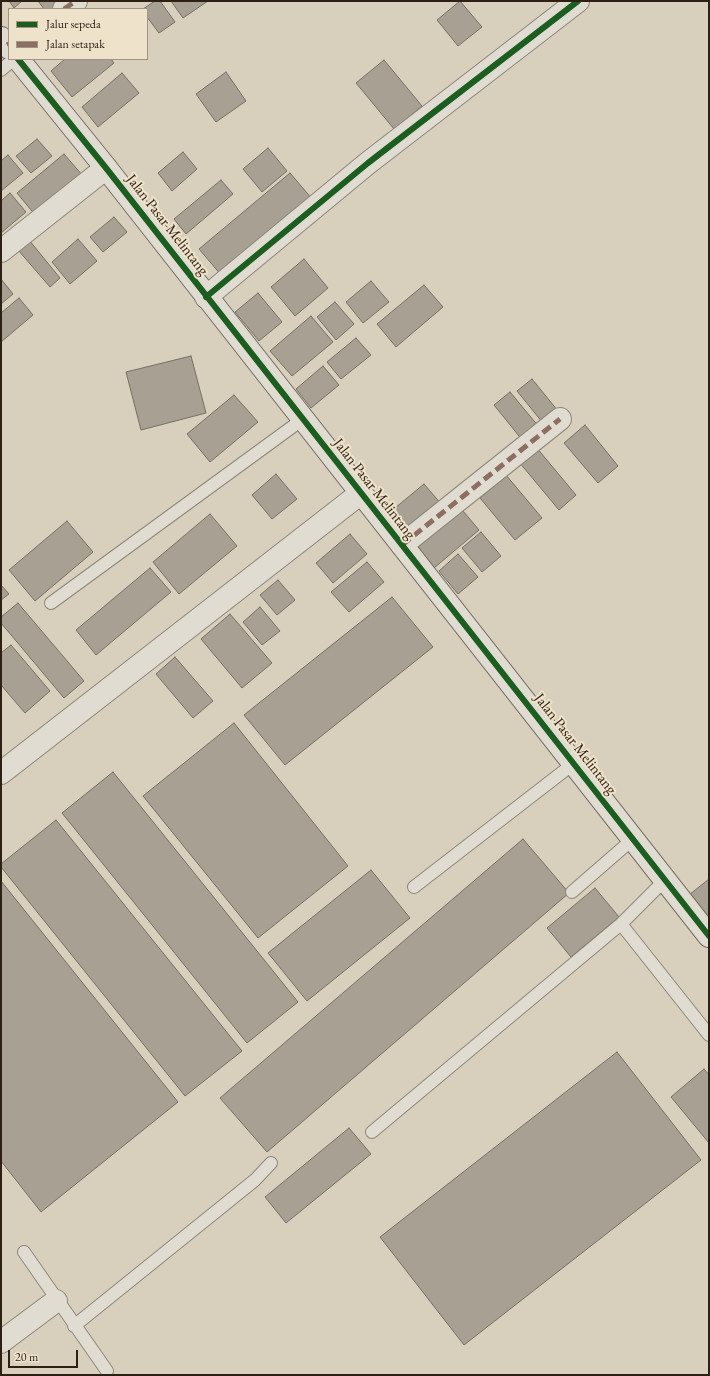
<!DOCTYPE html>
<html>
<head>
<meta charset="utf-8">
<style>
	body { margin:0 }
	#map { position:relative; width:710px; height:1376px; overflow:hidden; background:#d8cfbc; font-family:"EB Garamond",serif }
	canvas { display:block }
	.frame { position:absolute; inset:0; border:2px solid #2e2014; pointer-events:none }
	.legend { position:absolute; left:8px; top:8px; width:140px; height:52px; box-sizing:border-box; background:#eee2cb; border:1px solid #a19482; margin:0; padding:5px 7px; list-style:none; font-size:12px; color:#2e2014 }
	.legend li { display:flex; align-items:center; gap:8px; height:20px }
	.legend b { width:20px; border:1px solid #a19482 }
	.scale { position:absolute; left:8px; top:1350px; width:70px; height:18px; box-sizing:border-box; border:2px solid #2e2014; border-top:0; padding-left:5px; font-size:12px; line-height:14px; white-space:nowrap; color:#2e2014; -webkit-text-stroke:3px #eee2cb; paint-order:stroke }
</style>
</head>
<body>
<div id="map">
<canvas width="710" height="1376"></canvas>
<div class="frame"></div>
<ul class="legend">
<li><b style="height:5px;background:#1b5e20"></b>Jalur sepeda</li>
<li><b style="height:5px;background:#8d6e63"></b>Jalan setapak</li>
</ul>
<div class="scale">20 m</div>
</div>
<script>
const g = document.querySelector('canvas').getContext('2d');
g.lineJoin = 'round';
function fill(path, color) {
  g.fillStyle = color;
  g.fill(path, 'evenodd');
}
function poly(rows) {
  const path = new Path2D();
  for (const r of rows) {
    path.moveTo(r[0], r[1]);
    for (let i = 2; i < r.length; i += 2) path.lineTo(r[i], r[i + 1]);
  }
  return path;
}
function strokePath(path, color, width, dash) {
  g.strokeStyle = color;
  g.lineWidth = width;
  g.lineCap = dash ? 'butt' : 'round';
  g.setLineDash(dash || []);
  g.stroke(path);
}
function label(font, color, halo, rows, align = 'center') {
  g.font = font + ' "EB Garamond",serif';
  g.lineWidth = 4;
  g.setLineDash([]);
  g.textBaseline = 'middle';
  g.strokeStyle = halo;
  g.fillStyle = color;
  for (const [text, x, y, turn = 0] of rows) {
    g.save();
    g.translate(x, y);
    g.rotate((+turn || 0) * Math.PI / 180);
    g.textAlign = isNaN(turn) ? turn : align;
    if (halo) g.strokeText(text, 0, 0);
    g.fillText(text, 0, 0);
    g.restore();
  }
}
const building = poly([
	[9,1,22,1,14,8,9,1],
	[38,1,62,1,52,9,44,9,38,1],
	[155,1,160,1,175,22,159,33,147,17,147,9,143,9,155,1],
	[171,1,208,1,183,18,171,1],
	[460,1,482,27,458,46,437,20,460,1],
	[65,59,111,59,114,63,72,97,51,71,65,59],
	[384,60,422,106,394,129,356,83,384,60],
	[226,72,246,101,216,122,196,94,226,72],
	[122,73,139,93,98,127,82,107,122,73],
	[37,139,52,156,31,173,16,156,37,139],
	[268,148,287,171,262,192,243,169,268,148],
	[183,152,197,169,172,191,158,173,183,152],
	[64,154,83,176,36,216,17,193,64,154],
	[8,155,23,173,1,191,1,161,8,155],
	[290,173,313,200,222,276,199,249,290,173],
	[221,180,233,194,186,234,174,219,221,180],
	[10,193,26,212,1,233,1,201,10,193],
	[114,217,127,232,103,252,90,237,114,217],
	[78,239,97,261,70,284,52,262,78,239],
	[29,240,60,278,50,287,18,250,29,240],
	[304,259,328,288,295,316,271,287,304,259],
	[1,279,13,294,1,304,1,279],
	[371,281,389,302,363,323,346,302,371,281],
	[424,285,443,307,396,347,377,324,424,285],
	[258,293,282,322,259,341,235,312,258,293],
	[19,298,33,315,1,342,1,313,19,298],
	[335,302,354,324,336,340,317,317,335,302],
	[311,316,333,342,292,376,270,351,311,316],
	[356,338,371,355,341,379,327,362,356,338],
	[191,356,206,413,141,430,126,372,191,356],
	[323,366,339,385,311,408,296,389,323,366],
	[532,379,558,411,543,423,517,391,532,379],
	[510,392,539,427,523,441,494,405,510,392],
	[234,395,258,422,210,462,187,434,234,395],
	[585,425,618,466,598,483,564,443,585,425],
	[536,447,576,495,559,510,519,462,536,447],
	[276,474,297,499,272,519,252,495,276,474],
	[506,475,542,518,515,540,480,498,506,475],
	[424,484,442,505,407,534,389,513,424,484],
	[458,505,479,530,434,568,414,543,458,505],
	[210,514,237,546,179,594,153,562,210,514],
	[67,521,93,552,35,601,9,570,67,521],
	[481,532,501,556,482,572,462,548,481,532],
	[350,534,367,554,333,583,316,563,350,534],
	[458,554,478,577,458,594,439,571,458,554],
	[367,562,384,582,349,612,331,592,367,562],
	[150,568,171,592,96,655,76,630,150,568],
	[278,580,295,600,277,615,260,595,278,580],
	[1,585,9,594,1,600,1,585],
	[392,597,433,647,285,765,244,715,392,597],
	[18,603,84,681,64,698,1,623,1,617,18,603],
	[260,607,280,631,262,645,243,622,260,607],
	[230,614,272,663,242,688,201,639,230,614],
	[11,645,50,691,25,713,1,685,1,653,11,645],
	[175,657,213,701,193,718,156,674,175,657],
	[234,723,348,866,258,938,143,796,234,723],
	[113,772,298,1002,247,1043,62,813,113,772],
	[56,820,242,1051,185,1096,1,867,1,864,56,820],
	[523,839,569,893,267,1152,220,1098,523,839],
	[371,870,410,918,307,1001,268,953,371,870],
	[709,879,709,916,706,918,689,895,709,879],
	[1,881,178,1102,41,1212,1,1161,1,881],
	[595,888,619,917,571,957,547,928,595,888],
	[617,1052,701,1160,464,1345,380,1237,617,1052],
	[704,1069,709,1075,709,1143,671,1097,704,1069],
	[349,1128,371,1154,286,1223,265,1197,349,1128]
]);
const lane = poly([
	[1,70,14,59],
	[51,603,303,419],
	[665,880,621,924,709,1035],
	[414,887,573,764],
	[572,892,633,839],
	[372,1132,621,924],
	[24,1252,107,1371],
	[74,1326,255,1180,271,1163]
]);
const street = poly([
	[64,9,76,1],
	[1,251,106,168],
	[206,297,368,163,578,1],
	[402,545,560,419],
	[1,773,361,493],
	[1,1342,56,1301]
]);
const secondary = poly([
	[1,38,9,48],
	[18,59,106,168,709,936]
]);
const quiet = poly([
	[64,9,76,1],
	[7,45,9,44],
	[402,545,560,419]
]);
const cycleway = poly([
	[18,59,106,168,709,936],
	[206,297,368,163,578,1]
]);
const streetNames = [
	["Jalan Pasar Melintang",167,225,52],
	["Jalan Pasar Melintang",374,489,52],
	["Jalan Pasar Melintang",575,744,52]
];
fill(building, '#a8a093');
strokePath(building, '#766f64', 1);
strokePath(lane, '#8e877b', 14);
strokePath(street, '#8e877b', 24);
strokePath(secondary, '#766f64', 24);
strokePath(lane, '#e1dcd2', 12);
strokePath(street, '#e1dcd2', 22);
strokePath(secondary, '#e1dcd2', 22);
strokePath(quiet, '#8d6e63', 5, [10, 5]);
strokePath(cycleway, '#1b5e20', 6);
label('15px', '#2e2014', '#eee2cb', streetNames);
</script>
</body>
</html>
